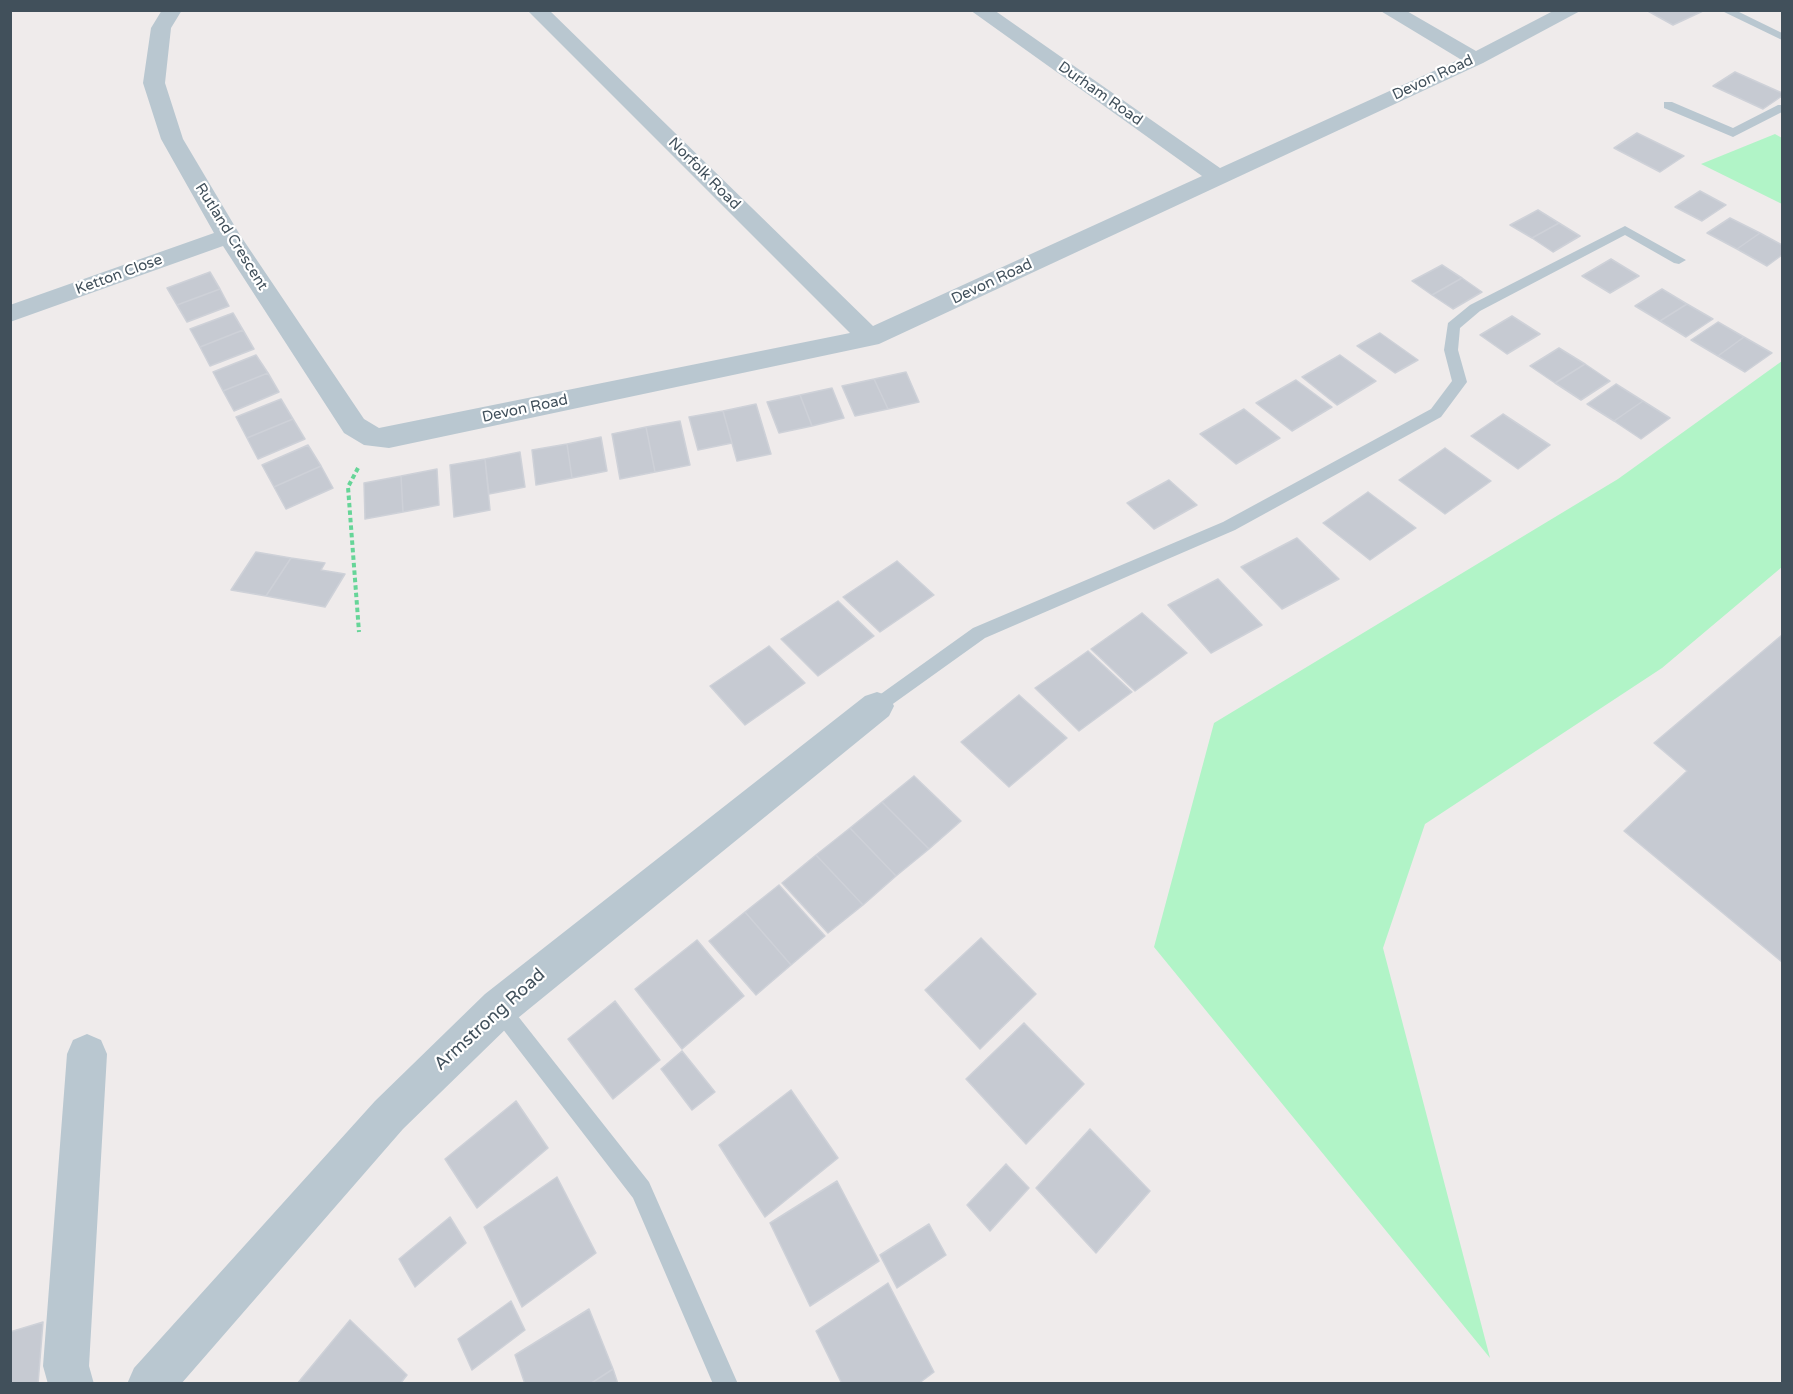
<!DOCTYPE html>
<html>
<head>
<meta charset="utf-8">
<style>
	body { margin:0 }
	#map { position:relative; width:1793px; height:1394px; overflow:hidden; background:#efebeb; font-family:"Varela Round",sans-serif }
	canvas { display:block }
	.frame { position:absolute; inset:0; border:12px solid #41505b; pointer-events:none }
</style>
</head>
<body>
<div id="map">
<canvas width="1793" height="1394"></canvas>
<div class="frame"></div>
</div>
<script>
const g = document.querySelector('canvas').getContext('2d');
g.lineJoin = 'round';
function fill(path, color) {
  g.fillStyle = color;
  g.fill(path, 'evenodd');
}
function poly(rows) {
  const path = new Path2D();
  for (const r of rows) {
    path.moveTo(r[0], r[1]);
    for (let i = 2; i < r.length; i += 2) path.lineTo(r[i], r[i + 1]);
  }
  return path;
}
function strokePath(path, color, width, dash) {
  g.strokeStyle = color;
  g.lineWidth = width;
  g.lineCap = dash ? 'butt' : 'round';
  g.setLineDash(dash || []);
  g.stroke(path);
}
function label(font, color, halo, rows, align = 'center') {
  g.font = font + ' "Varela Round",sans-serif';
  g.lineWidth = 4.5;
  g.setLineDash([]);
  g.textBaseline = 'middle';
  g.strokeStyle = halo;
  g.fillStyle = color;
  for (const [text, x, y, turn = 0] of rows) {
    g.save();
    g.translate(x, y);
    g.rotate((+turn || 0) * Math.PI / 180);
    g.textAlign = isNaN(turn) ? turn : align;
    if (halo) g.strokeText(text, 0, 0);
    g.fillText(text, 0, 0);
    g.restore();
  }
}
const green = poly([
	[1775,134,1782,138,1782,204,1701,164],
	[1782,361,1782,567,1662,668,1425,824,1383,948,1490,1358,1154,947,1214,723,1618,479]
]);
const building = poly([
	[1646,10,1702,10,1703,11,1673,25,1646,10],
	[1735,72,1782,93,1782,96,1763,109,1713,86,1735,72],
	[1637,133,1684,156,1660,172,1614,148,1637,133],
	[1700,191,1726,205,1702,221,1675,207,1700,191],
	[1538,210,1559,223,1532,238,1510,225,1538,210],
	[1730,218,1760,233,1737,249,1707,233,1730,218],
	[1559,223,1580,236,1553,252,1532,238,1559,223],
	[1760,233,1782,245,1782,255,1767,266,1737,249,1760,233],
	[1611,259,1639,276,1610,293,1582,276,1611,259],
	[1442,265,1462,278,1432,295,1412,281,1442,265],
	[210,272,220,289,177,305,167,288,210,272],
	[1462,278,1482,292,1453,309,1432,295,1462,278],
	[220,289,229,306,187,322,177,305,220,289],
	[1662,289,1687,304,1660,321,1635,306,1662,289],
	[1687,304,1713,319,1686,337,1660,321,1687,304],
	[233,313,243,330,200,347,190,329,233,313],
	[1512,316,1540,334,1507,354,1480,335,1512,316],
	[1718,322,1744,337,1718,356,1691,340,1718,322],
	[243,330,254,349,210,366,200,347,243,330],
	[1380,333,1418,360,1395,373,1357,346,1380,333],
	[1744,337,1772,353,1745,372,1718,356,1744,337],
	[1559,348,1585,364,1555,383,1530,366,1559,348],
	[256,355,268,373,223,391,213,372,256,355],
	[1340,355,1376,381,1337,405,1302,377,1340,355],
	[1585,364,1610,381,1581,400,1555,383,1585,364],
	[906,372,919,402,888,409,874,379,906,372],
	[268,373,279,392,234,411,223,391,268,373],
	[874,379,888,409,855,416,842,386,874,379],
	[1296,380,1332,407,1292,431,1256,403,1296,380],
	[1616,384,1643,401,1614,421,1587,404,1616,384],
	[832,388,844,418,812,426,800,395,832,388],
	[800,395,812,426,779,433,767,402,800,395],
	[281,399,293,419,247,438,236,417,281,399],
	[1643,401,1670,418,1641,439,1614,421,1643,401],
	[756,404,771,454,737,461,723,411,756,404],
	[1244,409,1280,438,1236,464,1200,434,1244,409],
	[723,411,732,443,698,450,689,417,723,411],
	[1503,414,1550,445,1518,469,1471,436,1503,414],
	[293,419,305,439,258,459,247,438,293,419],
	[680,421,690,465,655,472,646,427,680,421],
	[646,427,655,472,620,479,612,434,646,427],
	[601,437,607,471,572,478,567,444,601,437],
	[567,444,572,478,536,485,532,450,567,444],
	[308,445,321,466,274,487,262,465,308,445],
	[1445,448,1491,481,1445,514,1399,480,1445,448],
	[520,452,525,487,489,494,485,459,520,452],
	[485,459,490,510,454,517,450,465,485,459],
	[321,466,333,488,286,509,274,487,321,466],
	[437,469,439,505,403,512,401,476,437,469],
	[401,476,403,512,365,519,364,483,401,476],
	[1169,480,1197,505,1154,529,1127,503,1169,480],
	[1368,492,1416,528,1370,560,1323,523,1368,492],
	[1297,538,1339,579,1282,609,1241,567,1297,538],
	[256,552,291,558,266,596,231,590,256,552],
	[291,558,325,563,321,570,345,574,325,607,266,596,291,558],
	[897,561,934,595,880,632,843,597,897,561],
	[1218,579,1262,625,1211,653,1168,605,1218,579],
	[838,601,874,636,818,676,781,639,838,601],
	[1142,613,1187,653,1135,691,1091,649,1142,613],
	[1782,635,1782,962,1624,831,1687,771,1654,743,1782,635],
	[769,646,805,683,745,725,710,686,769,646],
	[1088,651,1132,692,1079,731,1035,688,1088,651],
	[1019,695,1067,738,1009,787,961,742,1019,695],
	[914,776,961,821,929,849,882,802,914,776],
	[882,802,929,849,896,876,850,828,882,802],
	[850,828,896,876,863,905,816,855,850,828],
	[816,855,863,905,828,933,782,883,816,855],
	[779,885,825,936,791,965,745,912,779,885],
	[745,912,791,965,756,995,709,941,745,912],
	[981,938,1036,994,980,1049,925,990,981,938],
	[697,940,744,996,682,1049,635,989,697,940],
	[615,1001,660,1060,613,1099,568,1039,615,1001],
	[1024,1023,1084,1084,1026,1144,966,1079,1024,1023],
	[682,1051,715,1092,692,1110,661,1069,682,1051],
	[791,1090,838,1158,765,1217,719,1145,791,1090],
	[516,1101,548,1148,477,1208,445,1159,516,1101],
	[1090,1129,1150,1191,1096,1253,1036,1188,1090,1129],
	[1006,1164,1029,1188,990,1231,967,1205,1006,1164],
	[557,1177,596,1253,522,1307,484,1227,557,1177],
	[837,1181,879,1261,810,1306,770,1223,837,1181],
	[450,1217,466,1243,415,1287,399,1259,450,1217],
	[929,1224,946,1255,897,1288,880,1255,929,1224],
	[888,1283,934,1372,918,1384,842,1384,816,1331,888,1283],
	[511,1301,525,1330,472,1370,458,1339,511,1301],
	[589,1309,613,1369,590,1384,525,1384,515,1355,589,1309],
	[350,1320,407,1375,400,1384,297,1384,350,1320],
	[43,1322,38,1384,10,1384,10,1332,43,1322],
	[613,1369,618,1384,590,1384,613,1369]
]);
const path = poly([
	[358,468,348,487,359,632]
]);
const service = poly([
	[1720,10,1735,10,1782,33,1782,40,1720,10],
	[1664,102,1672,102,1733,128,1778,105,1782,105,1782,112,1733,137,1664,108,1664,102],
	[1625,226,1686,260,1679,264,1674,263,1625,235,1480,311,1460,328,1458,350,1467,382,1441,417,1235,530,985,638,883,711,877,714,871,711,868,706,871,701,973,628,1223,522,1431,409,1452,381,1444,350,1448,323,1470,305,1625,226],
	[499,997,506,1001,649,1182,738,1384,713,1384,633,1198,492,1015,488,1008,492,1001,499,997]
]);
const minor = poly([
	[162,10,182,10,171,28,165,83,183,139,240,235,364,419,379,428,850,333,527,10,549,10,873,326,1202,176,970,10,994,10,1220,168,1460,59,1379,10,1405,10,1476,51,1555,10,1582,10,1483,63,879,344,389,448,364,445,344,433,223,246,10,322,10,305,214,233,161,139,143,83,151,28,162,10],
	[877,692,889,696,894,706,889,716,513,1022,403,1129,181,1384,127,1384,134,1368,375,1101,485,994,865,696,877,692],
	[87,1034,101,1040,107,1054,89,1366,94,1384,48,1384,43,1366,67,1054,73,1040,87,1034]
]);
const farStreetnames = [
	["Devon Road",1433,78,-25],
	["Durham Road",1100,94,35],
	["Norfolk Road",704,174,45],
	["Rutland Crescent",231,237,58],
	["Ketton Close",119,275,-20],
	["Devon Road",992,282,-25],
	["Devon Road",525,409,-12]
];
const streetNames = [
	["Armstrong Road",490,1020,-42]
];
fill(green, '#b1f4c7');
fill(building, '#c6cad2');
strokePath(building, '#ced1d8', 1.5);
strokePath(path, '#66d598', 4, [4.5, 3]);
fill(service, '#b9c7d0');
fill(minor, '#b9c7d0');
label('15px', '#41505b', '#fff', farStreetnames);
label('18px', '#41505b', '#fff', streetNames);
</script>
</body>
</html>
